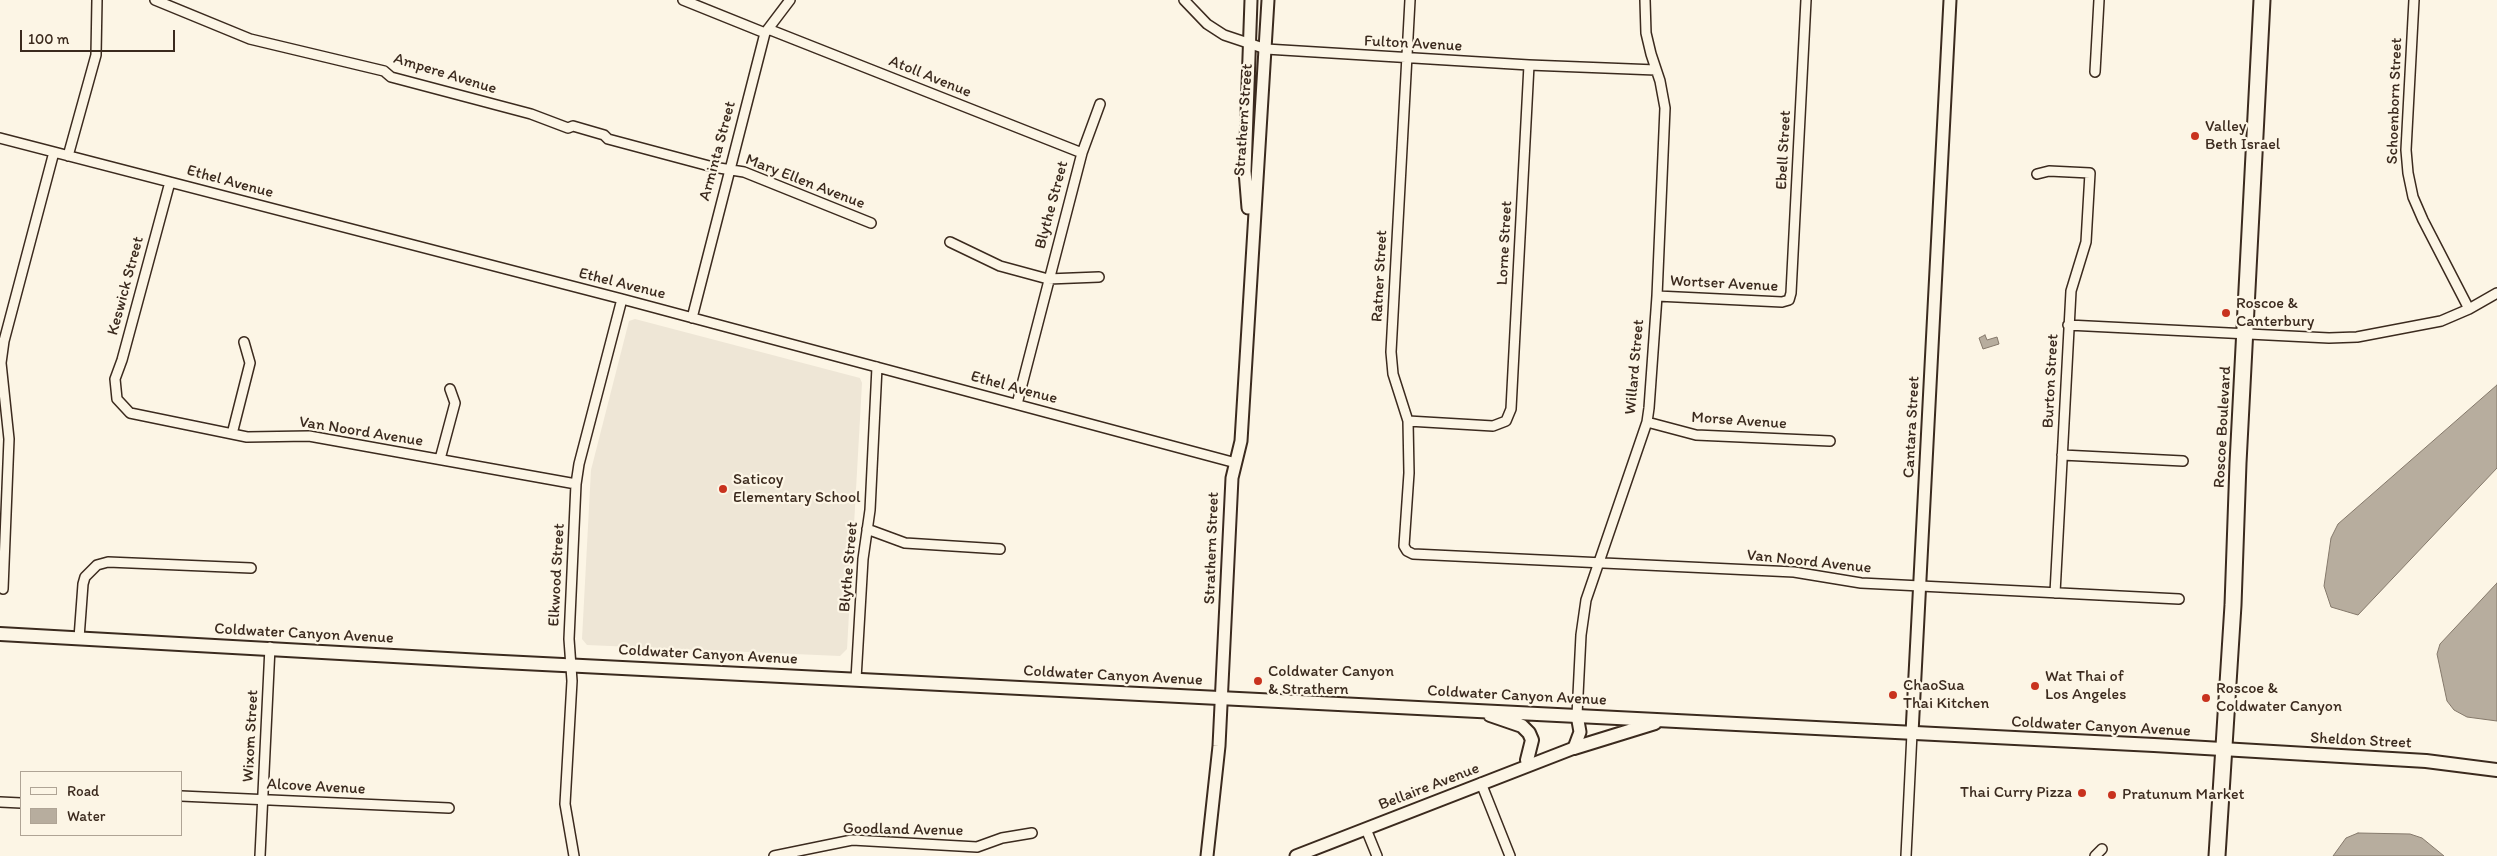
<!DOCTYPE html>
<html>
<head>
<meta charset="utf-8">
<style>
	body { margin:0 }
	#map { position:relative; width:2497px; height:856px; overflow:hidden; background:#fcf5e5; font-family:Itim,sans-serif }
	canvas { display:block }
	.legend { position:absolute; left:20px; top:771px; width:162px; height:65px; box-sizing:border-box; background:#fcf5e5; border:1px solid #afa495; margin:0; padding:6px 9px; list-style:none; font-size:15px; color:#3b2a1e }
	.legend li { display:flex; align-items:center; gap:10px; height:25px }
	.legend b { width:25px; border:1px solid #afa495 }
	.scale { position:absolute; left:20px; top:30px; width:155px; height:22px; box-sizing:border-box; border:2px solid #3b2a1e; border-top:0; padding-left:6px; font-size:15px; line-height:18px; white-space:nowrap; color:#3b2a1e; -webkit-text-stroke:4px #fcf5e5; paint-order:stroke }
</style>
</head>
<body>
<div id="map">
<canvas width="2497" height="856"></canvas>
<ul class="legend">
<li><b style="height:6px;background:#fcf5e5"></b>Road</li>
<li><b style="height:14px;background:#b7ad9e"></b>Water</li>
</ul>
<div class="scale">100 m</div>
</div>
<script>
const g = document.querySelector('canvas').getContext('2d');
g.lineJoin = 'round';
function fill(path, color) {
  g.fillStyle = color;
  g.fill(path, 'evenodd');
}
function poly(rows) {
  const path = new Path2D();
  for (const r of rows) {
    path.moveTo(r[0], r[1]);
    for (let i = 2; i < r.length; i += 2) path.lineTo(r[i], r[i + 1]);
  }
  return path;
}
function strokePath(path, color, width, dash) {
  g.strokeStyle = color;
  g.lineWidth = width;
  g.lineCap = dash ? 'butt' : 'round';
  g.setLineDash(dash || []);
  g.stroke(path);
}
function label(font, color, halo, rows, align = 'center') {
  g.font = font + ' Itim,sans-serif';
  g.lineWidth = 4.5;
  g.setLineDash([]);
  g.textBaseline = 'middle';
  g.strokeStyle = halo;
  g.fillStyle = color;
  for (const [text, x, y, turn = 0] of rows) {
    g.save();
    g.translate(x, y);
    g.rotate((+turn || 0) * Math.PI / 180);
    g.textAlign = isNaN(turn) ? turn : align;
    if (halo) g.strokeText(text, 0, 0);
    g.fillText(text, 0, 0);
    g.restore();
  }
}
const built = poly([
	[635,319,860,378,862,383,847,649,840,656,587,645,582,639,591,470,629,321]
]);
const water = poly([
	[1985,335,1987,340,1997,337,1999,344,1983,349,1979,338,1985,335],
	[2497,385,2497,468,2358,615,2331,607,2324,586,2331,538,2338,524,2497,385],
	[2497,583,2497,721,2467,717,2454,710,2447,701,2437,654,2440,644,2497,583],
	[2358,833,2410,834,2422,838,2444,856,2333,856,2346,838,2358,833]
]);
const minor = poly([
	[155,0,250,39,384,71,391,77,531,114,568,128,573,126,604,135,608,139,713,167,744,172,871,223],
	[683,0,765,33],
	[1184,0,1207,24,1224,35,1266,49,1529,65,1656,70],
	[1410,0,1391,352,1393,374,1408,421,1409,473,1404,546,1407,551,1413,554,1794,572,1861,583,2179,599],
	[2414,0,2406,150,2408,173,2413,197,2423,220,2469,309],
	[768,29,1082,153],
	[2095,72,2099,0],
	[0,138,622,299,1236,463],
	[68,156,96,55,97,0],
	[2037,174,2049,171,2090,173,2086,242,2071,291,2055,593],
	[170,182,122,360,115,379,117,399,130,413,247,437,309,436,576,484],
	[950,242,1000,266,1048,279,1099,277],
	[1657,296,1782,302,1789,300,1791,293,1806,0],
	[692,318,765,33,790,0],
	[2068,325,2329,338,2357,337,2441,321,2469,309,2497,293],
	[1017,404,1082,153,1100,104],
	[1408,421,1493,426,1506,421,1511,409,1529,65],
	[1647,422,1696,435,1830,441],
	[232,434,250,363,244,342],
	[2062,455,2183,461],
	[440,459,455,403,450,389],
	[867,529,905,543,1000,549],
	[3,589,9,439,1,363,4,341,54,152],
	[79,638,83,584,85,577,97,565,108,562,251,568],
	[856,679,863,559,870,510,877,367],
	[1577,715,1581,635,1586,600,1647,422,1649,408,1657,296,1665,108,1660,81,1651,54,1646,33,1645,0],
	[1481,783,1510,856],
	[181,796,449,808],
	[0,802,21,803],
	[1366,829,1377,856],
	[260,856,270,647],
	[574,856,565,804,572,681,569,639,576,484,579,464,622,299],
	[774,856,852,840,977,847,1002,838,1032,833],
	[1906,856,1912,733],
	[2095,856,2102,849]
]);
const tertiary = poly([
	[1248,208,1245,171,1251,0],
	[1912,733,1950,0],
	[1207,856,1219,746,1232,478,1241,441,1268,0],
	[1296,856,1574,748,1580,732,1577,715]
]);
const secondary = poly([
	[0,634,483,661,2154,745,2426,761,2497,770],
	[1490,715,1522,726,1529,733,1532,740,1527,760],
	[1574,748,1655,723]
]);
const primary = poly([
	[2217,856,2233,605,2238,463,2262,0]
]);
const markers = [
	[2195,136,5,"#c8321e"],
	[2226,313,5,"#c8321e"],
	[723,489,5,"#c8321e"],
	[1258,681,5,"#c8321e"],
	[2035,686,5,"#c8321e"],
	[1893,695,5,"#c8321e"],
	[2206,698,5,"#c8321e"],
	[2082,793,5,"#c8321e"],
	[2112,795,5,"#c8321e"]
];
const streetNames = [
	["Fulton Avenue",1413,44,3],
	["Ampere Avenue",445,74,17],
	["Atoll Avenue",930,77,22],
	["Schoenborn Street",2395,101,-88],
	["Strathern Street",1244,120,-86],
	["Ebell Street",1784,150,-87],
	["Arminta Street",718,151,-75],
	["Ethel Avenue",230,182,15],
	["Mary Ellen Avenue",805,182,21],
	["Blythe Street",1052,205,-75],
	["Lorne Street",1505,243,-87],
	["Ratner Street",1380,276,-87],
	["Ethel Avenue",622,284,14],
	["Wortser Avenue",1724,284,3],
	["Keswick Street",126,286,-75],
	["Willard Street",1635,367,-85],
	["Burton Street",2051,381,-87],
	["Ethel Avenue",1014,388,15],
	["Morse Avenue",1739,421,4],
	["Cantara Street",1912,427,-87],
	["Roscoe Boulevard",2223,427,-87],
	["Van Noord Avenue",361,432,9],
	["Strathern Street",1212,548,-88],
	["Van Noord Avenue",1809,562,6],
	["Blythe Street",849,567,-85],
	["Elkwood Street",557,575,-87],
	["Coldwater Canyon Avenue",304,634,3],
	["Coldwater Canyon Avenue",708,655,3],
	["Coldwater Canyon Avenue",1113,676,3],
	["Coldwater Canyon Avenue",1517,696,3],
	["Coldwater Canyon Avenue",2101,727,3],
	["Wixom Street",251,736,-87],
	["Sheldon Street",2361,741,3],
	["Alcove Avenue",316,787,3],
	["Bellaire Avenue",1429,787,-21],
	["Goodland Avenue",903,830,1]
];
const poiNames = [
	["Valley",2205,127],
	["Beth Israel",2205,145],
	["Roscoe &",2236,304],
	["Canterbury",2236,322],
	["Saticoy",733,480],
	["Elementary School",733,498],
	["Coldwater Canyon",1268,672],
	["& Strathern",1268,690],
	["Wat Thai of",2045,677],
	["Los Angeles",2045,695],
	["ChaoSua",1903,686],
	["Thai Kitchen",1903,704],
	["Roscoe &",2216,689],
	["Coldwater Canyon",2216,707],
	["Thai Curry Pizza",2072,793,"right"],
	["Pratunum Market",2122,795]
];
fill(built, '#eee6d6');
fill(water, '#b7ad9e');
strokePath(water, '#85796b', 1);
strokePath(minor, '#3b2a1e', 12);
strokePath(tertiary, '#3b2a1e', 15);
strokePath(secondary, '#3b2a1e', 16);
strokePath(primary, '#3b2a1e', 19);
strokePath(minor, '#fcf5e5', 9);
strokePath(tertiary, '#fcf5e5', 11);
strokePath(secondary, '#fcf5e5', 12);
strokePath(primary, '#fcf5e5', 15);
for (const [x, y, r, color] of markers) {
  const dot = new Path2D();
  dot.arc(x, y, r, 0, 2 * Math.PI);
  g.fillStyle = color;
  g.fill(dot);
  strokePath(dot, '#fcf5e5', 2);
}
label('16px', '#3b2a1e', '#fcf5e5', streetNames);
label('16px', '#3b2a1e', '#fcf5e5', poiNames, 'left');
</script>
</body>
</html>
